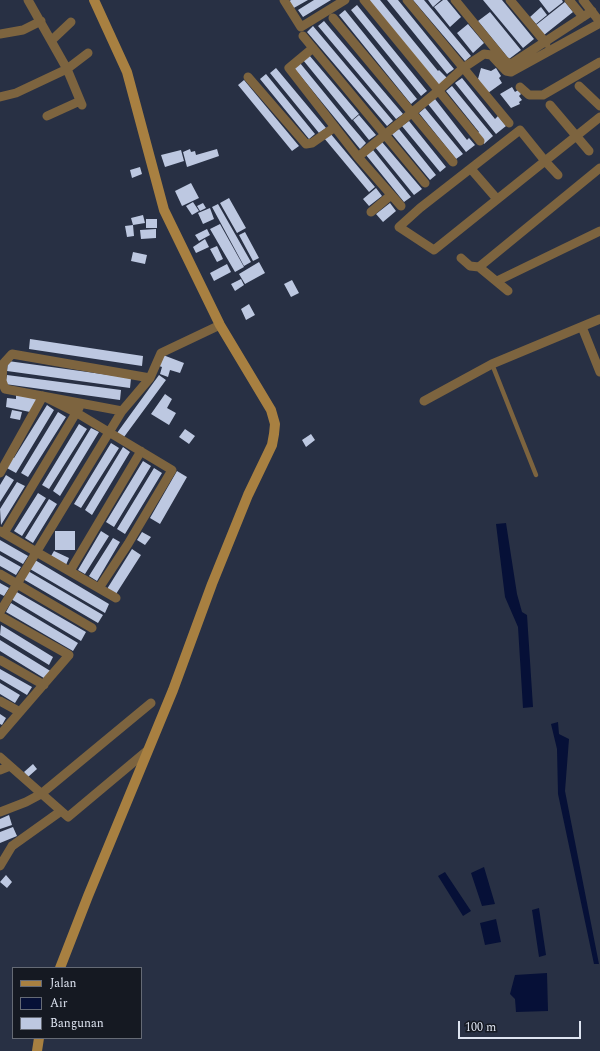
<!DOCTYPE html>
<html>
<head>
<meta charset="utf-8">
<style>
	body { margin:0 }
	#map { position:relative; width:600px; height:1051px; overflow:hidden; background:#283044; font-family:Spectral,serif }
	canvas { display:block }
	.legend { position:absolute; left:12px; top:967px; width:130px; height:72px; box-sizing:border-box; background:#151922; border:1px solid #656a75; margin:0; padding:5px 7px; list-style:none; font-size:12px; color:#dee4f1 }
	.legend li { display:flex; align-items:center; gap:8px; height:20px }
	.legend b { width:20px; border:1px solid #656a75 }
	.scale { position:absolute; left:458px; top:1021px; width:123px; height:18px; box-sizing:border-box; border:2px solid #dee4f1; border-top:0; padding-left:5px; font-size:12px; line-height:14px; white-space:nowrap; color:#dee4f1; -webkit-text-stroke:3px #151922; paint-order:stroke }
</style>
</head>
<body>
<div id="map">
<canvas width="600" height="1051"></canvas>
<ul class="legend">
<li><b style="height:5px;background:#a88041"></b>Jalan</li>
<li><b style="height:11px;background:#061037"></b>Air</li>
<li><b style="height:11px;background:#bdc8e1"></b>Bangunan</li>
</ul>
<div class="scale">100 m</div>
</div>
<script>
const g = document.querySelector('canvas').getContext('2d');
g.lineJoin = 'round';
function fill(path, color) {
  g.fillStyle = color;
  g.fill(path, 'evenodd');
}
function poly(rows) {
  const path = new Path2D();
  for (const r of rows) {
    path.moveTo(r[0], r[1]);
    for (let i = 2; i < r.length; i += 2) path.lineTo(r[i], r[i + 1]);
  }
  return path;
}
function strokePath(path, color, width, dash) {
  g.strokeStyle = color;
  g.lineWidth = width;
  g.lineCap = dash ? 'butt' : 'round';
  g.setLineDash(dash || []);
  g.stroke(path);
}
const water = poly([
	[506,523,517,594,522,612,527,615,533,707,523,708,518,627,505,597,496,524],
	[558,722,559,734,569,739,565,791,599,964,594,964,558,794,557,749,551,724],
	[484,867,495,904,482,906,471,873],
	[445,872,471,911,463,916,438,876],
	[539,908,546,955,539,957,532,910],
	[496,919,501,942,485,945,480,923],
	[547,973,548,1011,516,1012,515,999,510,994,515,975]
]);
const building = poly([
	[291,0,308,0,292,9,288,2],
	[314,0,331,0,303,17,298,10],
	[367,0,380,0,438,71,439,70,447,78,439,85],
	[387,0,398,0,454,69,447,74],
	[413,0,424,0,471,56,465,61],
	[428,0,441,0,433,7],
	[443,0,447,0,461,17,450,27,434,7],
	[483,0,502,0,534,39,523,48],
	[539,0,562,0,563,2,549,13],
	[565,2,573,12,544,35,536,25],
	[357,5,427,91,421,96,351,10],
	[541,7,547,15,536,24,530,17],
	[345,10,417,99,411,104,339,15],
	[490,12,521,50,509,59,478,21],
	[324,21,403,114,396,119,318,26],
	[468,24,484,43,473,53,457,33],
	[313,26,393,121,387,126,307,32],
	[309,55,359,114,352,120,303,60],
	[300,63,349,123,343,128,294,68],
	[276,68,326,128,319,133,270,73],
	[481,68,491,71,496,68,501,76,499,78,502,83,488,93,478,79],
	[266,74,315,134,309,139,260,79],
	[462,78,495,119,498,116,506,126,496,134,455,83],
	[244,80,299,146,292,151,238,85],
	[452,86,493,136,484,144,476,134,479,132,446,91],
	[512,87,515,92,518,90,521,94,519,96,522,100,519,102,520,104,511,108,500,94],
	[435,99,467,140,469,138,475,145,466,152,428,104],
	[425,108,463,154,456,159,419,113],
	[359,115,376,135,369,140,353,120],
	[409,121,446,167,440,172,402,126],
	[349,123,366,143,360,149,343,128],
	[399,129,436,175,430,180,392,134],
	[330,133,375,187,369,192,324,138],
	[382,142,422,189,414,195,375,147],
	[190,149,191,152,195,151,196,155,217,149,219,156,187,167,183,152],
	[181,150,184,161,165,167,161,155],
	[373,150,411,197,404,202,366,155],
	[140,167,142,174,132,178,130,170],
	[191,183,199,198,182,206,175,191],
	[376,188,382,196,369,206,363,199],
	[229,198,246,228,237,233,220,203],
	[193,202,199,211,192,215,186,206],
	[203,203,206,208,200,211,197,206],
	[390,203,396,211,383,222,376,214],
	[218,204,251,262,244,266,212,207],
	[210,208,214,219,203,224,198,213],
	[143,215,145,223,133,225,131,218],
	[146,219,157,219,157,228,146,228],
	[220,224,244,267,235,272,210,229],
	[133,225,134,236,127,237,125,226],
	[156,229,156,238,141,239,140,230],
	[207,229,210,235,199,241,195,235],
	[245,232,259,258,253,261,239,235],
	[205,239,209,247,196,253,193,247],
	[217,246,223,259,217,262,210,249],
	[133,252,147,255,145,264,131,261],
	[259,262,265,273,245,284,239,274],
	[227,264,231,272,214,281,210,273],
	[241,279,244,285,235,291,231,284],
	[292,280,299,293,291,297,284,284],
	[249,304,255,315,246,320,241,309],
	[30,339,143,356,142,366,29,349],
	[163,355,184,363,180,373,170,370,168,377,160,374,162,367,159,366],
	[8,361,131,378,130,388,7,371],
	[7,375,121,390,120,400,5,384],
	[159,375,166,380,124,437,117,433],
	[165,394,172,399,167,408,176,413,169,425,151,414],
	[16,395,39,399,30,412,6,407,7,398,16,399],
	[47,405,54,410,16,473,5,467,11,457,14,458],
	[12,410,22,412,20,420,10,418],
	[58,412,66,417,28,477,21,473],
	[79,424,87,429,49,489,42,485],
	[91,428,99,432,60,496,53,491],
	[185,429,195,436,189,444,179,437],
	[311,434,315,440,306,447,302,440],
	[111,443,119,448,81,508,74,504],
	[123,447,130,452,92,515,85,510],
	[143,461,151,466,114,527,106,522],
	[154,468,162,473,125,534,117,529],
	[177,471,187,477,160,524,150,518],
	[6,475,14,480,0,502,0,485],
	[17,482,25,486,1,525,0,509],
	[38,493,46,498,22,536,14,531],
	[49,499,57,504,33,543,25,538],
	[55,531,75,531,75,550,55,550],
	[101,531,109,536,85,574,78,570],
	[142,532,151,537,145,545,137,540],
	[113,538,120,542,97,581,89,576],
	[0,540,28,556,23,564,0,551],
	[132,549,141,555,116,594,107,589],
	[54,551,69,558,66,565,51,556],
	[0,555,21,567,16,575,0,566],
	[35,560,109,604,105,613,30,569],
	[28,571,103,615,98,623,23,579],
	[0,583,9,588,4,596,0,594],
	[15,591,86,632,81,641,11,599],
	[11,603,78,643,73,651,6,612],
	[1,625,53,657,49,665,0,635],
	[0,640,52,672,47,680,0,651],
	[0,669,32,687,27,695,0,679],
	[0,683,20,695,15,703,0,694],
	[0,714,6,718,2,725,0,724],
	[33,764,37,769,28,777,24,772],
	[9,815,12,825,0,829,0,819],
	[13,827,17,836,0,843,0,832],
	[6,875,12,882,7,888,0,882]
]);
const lane = poly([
	[492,364,536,475]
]);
const street = poly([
	[28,0,67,69,82,105],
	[284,0,301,27,345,0],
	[364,0,480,141],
	[407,0,509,123],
	[455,0,505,61,511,64,592,11],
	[510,0,546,43],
	[569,0,583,17],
	[583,0,600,22],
	[333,18,453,162],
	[0,34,23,30,41,21],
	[303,36,425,183],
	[52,40,71,22],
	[313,48,289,68,358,157,401,206],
	[248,77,306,144,312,143,335,127],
	[579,86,600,106],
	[520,87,529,95,543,95,600,62],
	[0,97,16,93,67,69,88,53],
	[550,105,589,151],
	[47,116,80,101],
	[358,157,438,91,463,68,484,54,491,55,506,71,511,72,600,23],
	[471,169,497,199],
	[558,175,545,161,520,130,420,208,399,227,434,250,545,161,600,117],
	[371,212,391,195],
	[461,258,470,266,479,267,600,168],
	[479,267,508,291],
	[497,281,600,231],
	[582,327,600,372],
	[424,401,492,364,600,319],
	[122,411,5,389,2,381,3,364,12,354,150,378],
	[0,473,43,396,77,413,172,470,128,544,99,588],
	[0,531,116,598],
	[4,533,79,408],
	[70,571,141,451],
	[0,574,92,628],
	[0,612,122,411,150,378,161,353,220,325],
	[0,616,69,655,0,735],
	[0,660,44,685],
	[0,701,20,712],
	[0,757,68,817,148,750],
	[0,770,10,766],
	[0,812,26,802,41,794,151,703],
	[0,866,12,846,61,811]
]);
const secondary = poly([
	[60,968,88,896,173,690,212,584,248,495,272,445,274,434,275,424,271,410,220,325,164,210,127,72,94,0],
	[37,1051,39,1038]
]);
fill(water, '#061037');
fill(building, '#bdc8e1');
strokePath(lane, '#7d643f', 4.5);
strokePath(street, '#7d643f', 9);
strokePath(secondary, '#a88041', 10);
</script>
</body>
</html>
